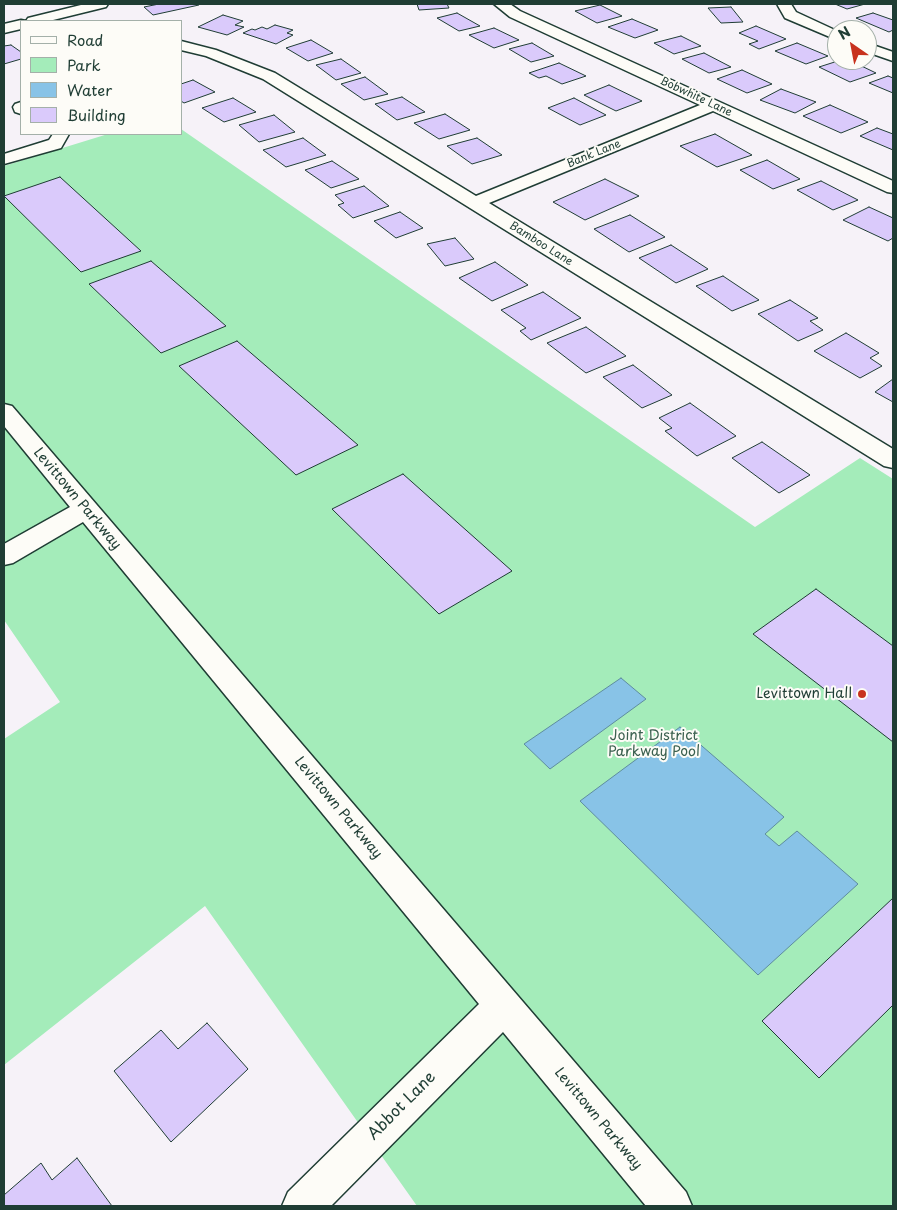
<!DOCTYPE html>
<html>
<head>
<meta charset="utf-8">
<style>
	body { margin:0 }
	#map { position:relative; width:897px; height:1210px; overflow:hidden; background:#f6f2f8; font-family:"Playpen Sans",sans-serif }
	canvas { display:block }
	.frame { position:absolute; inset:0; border:5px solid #1f3d34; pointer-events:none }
	.legend { position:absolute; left:20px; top:20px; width:162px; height:115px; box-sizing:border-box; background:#fdfcf7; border:1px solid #a4b0a9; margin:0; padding:6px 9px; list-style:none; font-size:15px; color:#1f3d34 }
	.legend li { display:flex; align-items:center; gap:10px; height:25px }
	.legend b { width:25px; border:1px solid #a4b0a9 }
	.north { position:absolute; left:827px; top:20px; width:50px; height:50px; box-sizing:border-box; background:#fdfcf7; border:1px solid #a4b0a9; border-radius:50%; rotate:327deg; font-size:14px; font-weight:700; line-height:20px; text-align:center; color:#1f3d34 }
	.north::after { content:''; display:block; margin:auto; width:18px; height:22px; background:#c8321e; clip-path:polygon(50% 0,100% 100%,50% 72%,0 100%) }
</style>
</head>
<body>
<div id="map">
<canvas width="897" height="1210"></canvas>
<div class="frame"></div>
<ul class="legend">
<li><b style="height:6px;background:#fdfcf7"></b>Road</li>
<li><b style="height:14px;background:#a4ecba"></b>Park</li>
<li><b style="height:14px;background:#88c3e7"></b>Water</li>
<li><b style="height:14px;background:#dacafb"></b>Building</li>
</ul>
<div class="north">N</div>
</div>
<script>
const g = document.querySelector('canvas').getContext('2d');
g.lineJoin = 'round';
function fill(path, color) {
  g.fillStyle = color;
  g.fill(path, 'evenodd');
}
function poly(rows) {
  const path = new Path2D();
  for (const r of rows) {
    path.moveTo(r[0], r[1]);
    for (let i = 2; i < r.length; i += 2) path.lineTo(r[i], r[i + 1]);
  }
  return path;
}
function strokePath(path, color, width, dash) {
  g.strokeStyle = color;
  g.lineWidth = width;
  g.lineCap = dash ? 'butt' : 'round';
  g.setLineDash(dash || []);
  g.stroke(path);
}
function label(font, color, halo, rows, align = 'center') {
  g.font = font + ' "Playpen Sans",sans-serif';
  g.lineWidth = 4;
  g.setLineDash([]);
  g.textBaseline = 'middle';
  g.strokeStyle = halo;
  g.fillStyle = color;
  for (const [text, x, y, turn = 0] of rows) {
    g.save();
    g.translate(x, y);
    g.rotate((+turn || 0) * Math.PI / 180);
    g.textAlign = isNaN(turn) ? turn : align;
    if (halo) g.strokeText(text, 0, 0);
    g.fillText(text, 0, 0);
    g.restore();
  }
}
const green = poly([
	[181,129,755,527,860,458,893,479,893,1206,417,1206,205,906,4,1065,4,739,60,702,4,620,4,166,108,134,181,134]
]);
const water = poly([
	[621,678,646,699,550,769,524,744,621,678],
	[680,727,784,817,765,834,779,846,797,831,858,884,758,975,580,801,680,727]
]);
const building = poly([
	[159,4,198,4,199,5,153,15,144,7,159,4],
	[417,4,447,4,449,8,419,10,417,4],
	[835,4,865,4,847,9,835,4],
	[600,5,622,16,597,23,575,11,600,5],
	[731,7,743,22,721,23,708,8,731,7],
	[457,13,480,26,459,31,437,18,457,13],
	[873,13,893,20,893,30,889,32,856,18,873,13],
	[223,15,243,21,235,25,244,27,227,35,198,27,223,15],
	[632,19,658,30,635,38,608,27,632,19],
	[275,25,293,30,287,33,293,35,276,44,243,33,252,29,255,30,262,27,267,29,275,25],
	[756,26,786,39,759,49,749,44,758,41,739,33,756,26],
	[494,28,519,40,494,48,469,35,494,28],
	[681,36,701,46,674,54,654,43,681,36],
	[311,40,333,53,308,61,286,48,311,40],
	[532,43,554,56,531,62,509,49,532,43],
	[797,43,828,56,806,64,775,51,797,43],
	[11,45,21,52,21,59,4,64,4,46,11,45],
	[704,53,731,67,709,73,682,59,704,53],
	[341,59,361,73,336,80,316,65,341,59],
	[841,60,849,60,876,73,850,82,819,67,841,60],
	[559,63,586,76,562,84,546,76,539,78,529,73,559,63],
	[742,70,772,84,747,93,717,79,742,70],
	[888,76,893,78,893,93,869,83,888,76],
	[365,77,388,94,364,100,341,84,365,77],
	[193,80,215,92,184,103,181,101,181,84,193,80],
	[609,85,642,101,616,111,584,95,609,85],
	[781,89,816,102,795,113,760,100,781,89],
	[402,97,425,112,397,120,375,104,402,97],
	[233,98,256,112,224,122,202,108,233,98],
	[574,98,606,115,580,125,548,108,574,98],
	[830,105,868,122,841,133,803,116,830,105],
	[445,114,470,130,439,139,414,123,445,114],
	[274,115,295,132,259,142,239,125,274,115],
	[877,128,893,134,893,150,860,136,877,128],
	[715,134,752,155,717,167,680,146,715,134],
	[303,138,326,155,286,167,263,150,303,138],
	[477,138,502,155,472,164,447,146,477,138],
	[767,160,800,179,773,189,740,170,767,160],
	[332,161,359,179,331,188,305,170,332,161],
	[60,177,141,251,81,272,4,196,60,177],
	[605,179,639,196,585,220,553,202,605,179],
	[821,181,858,200,833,210,797,190,821,181],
	[364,186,389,206,353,218,338,205,344,203,335,195,364,186],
	[869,207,893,218,893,238,888,241,843,220,869,207],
	[400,212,423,228,396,238,374,221,400,212],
	[630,215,665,237,629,252,594,229,630,215],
	[455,238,474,259,445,266,427,244,455,238],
	[671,245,708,269,676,283,639,258,671,245],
	[151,261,226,326,161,353,89,284,151,261],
	[495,262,528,285,492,301,459,278,495,262],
	[723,276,759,300,732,311,696,286,723,276],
	[543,292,581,318,531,340,520,331,526,328,501,310,543,292],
	[790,300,818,318,810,321,823,330,798,341,758,314,790,300],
	[586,327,626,356,586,373,547,343,586,327],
	[846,333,879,353,870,358,882,366,860,378,814,351,846,333],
	[237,341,358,445,296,475,179,366,237,341],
	[633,365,672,395,642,408,603,377,633,365],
	[893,379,893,402,875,392,893,379],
	[690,403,736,436,697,456,665,431,672,428,659,418,690,403],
	[762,442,810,475,779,493,732,458,762,442],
	[403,474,512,571,439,614,332,509,403,474],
	[816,589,893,646,893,742,753,634,816,589],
	[893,898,893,1005,819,1078,762,1021,893,898],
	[207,1023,248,1069,171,1142,114,1071,161,1030,178,1049,207,1023],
	[77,1158,112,1206,4,1206,4,1195,41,1163,52,1180,77,1158]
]);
const minor = poly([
	[85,4,108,4,106,7,49,21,21,21,21,29,4,33,4,24,21,20,26,21,28,18,85,4],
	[494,4,510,4,520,11,893,181,893,193,887,192,713,111,489,203,893,449,893,468,884,466,263,79,206,56,181,50,181,41,216,50,275,73,476,196,700,105,510,17,494,4],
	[777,4,791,4,796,12,837,31,837,40,785,18,777,4],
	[867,43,893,52,893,61,867,52,867,43],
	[21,102,21,114,15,112,13,107,15,104,21,102],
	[53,134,69,134,61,148,4,164,4,154,49,140,53,134],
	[4,404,12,406,686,1192,692,1206,646,1206,503,1032,331,1206,282,1206,288,1192,479,1004,83,522,13,563,4,565,4,544,70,507,4,426,4,404]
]);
const markers = [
	[862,694,5,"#c8321e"]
];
const farStreetnames = [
	["Bobwhite Lane",696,97,25],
	["Bank Lane",594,154,-22],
	["Bamboo Lane",541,244,32]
];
const streetNames = [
	["Levittown Parkway",77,499,50],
	["Levittown Parkway",338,808,50],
	["Levittown Parkway",598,1119,50]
];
const poiNames = [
	["Levittown Hall",852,694]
];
const parkNames = [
	["Joint District",654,736],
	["Parkway Pool",654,752]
];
const nearStreetnames = [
	["Abbot Lane",402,1106,-45]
];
fill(green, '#a4ecba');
fill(water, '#88c3e7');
strokePath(water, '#5e8d9f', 1);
fill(building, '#dacafb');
strokePath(building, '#1f3d34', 1);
strokePath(minor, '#1f3d34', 3);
fill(minor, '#fdfcf7');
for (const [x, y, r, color] of markers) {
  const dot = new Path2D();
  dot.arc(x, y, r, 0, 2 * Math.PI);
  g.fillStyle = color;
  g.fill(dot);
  strokePath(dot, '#fdfcf7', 2);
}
label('11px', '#1f3d34', '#fdfcf7', farStreetnames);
label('14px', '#1f3d34', '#fdfcf7', streetNames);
label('14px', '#1f3d34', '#fdfcf7', poiNames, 'right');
label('14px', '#3a604f', '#fdfcf7', parkNames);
label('16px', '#1f3d34', '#fdfcf7', nearStreetnames);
</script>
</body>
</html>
